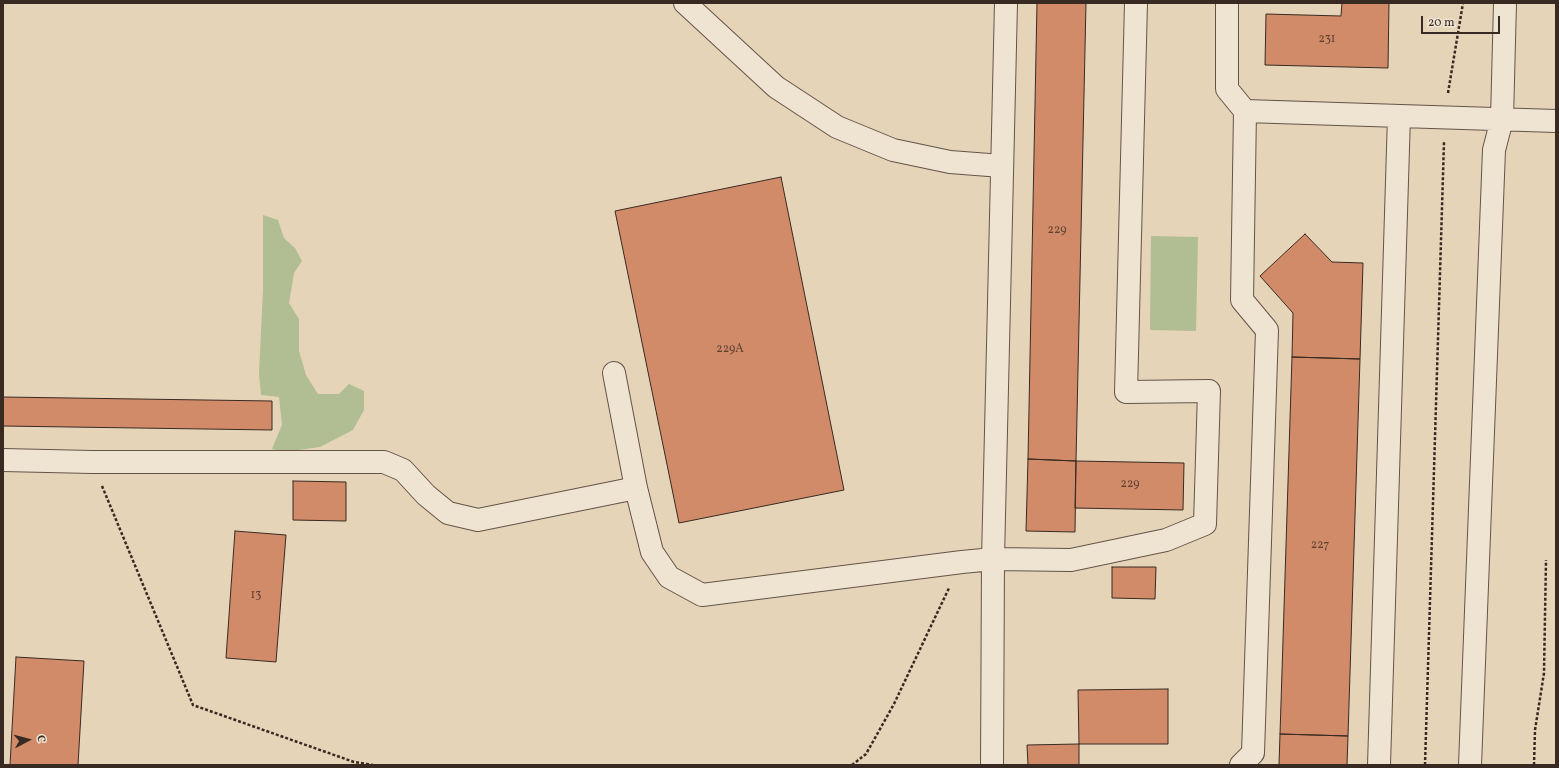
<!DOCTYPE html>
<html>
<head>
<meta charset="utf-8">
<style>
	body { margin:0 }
	#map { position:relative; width:1559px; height:768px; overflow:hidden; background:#e6d4b9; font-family:Vollkorn,serif }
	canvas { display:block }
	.frame { position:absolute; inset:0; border:4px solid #382a22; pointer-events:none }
	.north { position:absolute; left:8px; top:720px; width:40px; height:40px; -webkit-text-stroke:3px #efe3d2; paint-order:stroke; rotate:84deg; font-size:11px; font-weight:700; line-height:16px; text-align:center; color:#382a22 }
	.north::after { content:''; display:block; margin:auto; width:14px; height:18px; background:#382a22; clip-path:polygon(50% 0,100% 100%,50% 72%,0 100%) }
	.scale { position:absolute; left:1421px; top:16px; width:79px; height:18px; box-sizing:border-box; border:2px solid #382a22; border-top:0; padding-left:5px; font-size:12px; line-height:14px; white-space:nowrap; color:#382a22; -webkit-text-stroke:3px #efe3d2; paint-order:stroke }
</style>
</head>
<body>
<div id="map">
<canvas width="1559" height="768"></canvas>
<div class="frame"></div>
<div class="north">С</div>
<div class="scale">20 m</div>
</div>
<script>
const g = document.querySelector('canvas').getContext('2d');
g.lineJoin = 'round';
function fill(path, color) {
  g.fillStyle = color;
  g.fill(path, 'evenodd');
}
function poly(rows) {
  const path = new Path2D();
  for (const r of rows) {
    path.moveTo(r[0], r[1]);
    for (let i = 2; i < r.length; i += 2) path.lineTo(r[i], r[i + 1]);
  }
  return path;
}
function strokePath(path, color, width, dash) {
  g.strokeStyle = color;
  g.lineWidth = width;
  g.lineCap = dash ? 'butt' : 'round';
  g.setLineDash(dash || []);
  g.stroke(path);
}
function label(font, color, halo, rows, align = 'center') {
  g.font = font + ' Vollkorn,serif';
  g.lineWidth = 3.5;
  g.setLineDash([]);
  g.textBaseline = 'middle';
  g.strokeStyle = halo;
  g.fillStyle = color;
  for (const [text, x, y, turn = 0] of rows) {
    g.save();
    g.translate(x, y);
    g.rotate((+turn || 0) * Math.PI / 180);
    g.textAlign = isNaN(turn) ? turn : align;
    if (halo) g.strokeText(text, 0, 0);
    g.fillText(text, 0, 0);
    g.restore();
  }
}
const green = poly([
	[263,215,278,220,284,238,295,248,302,261,294,273,289,303,299,319,299,351,306,375,318,394,339,394,349,384,364,391,364,410,353,430,320,447,284,452,272,449,282,425,279,397,261,395,259,374,263,289],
	[1151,236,1198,237,1196,331,1150,330]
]);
const building = poly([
	[1037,3,1086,3,1076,461,1028,459,1037,3],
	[1342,3,1389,3,1388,68,1265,65,1266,14,1341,16,1342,3],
	[781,177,844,490,679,523,615,211,781,177],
	[1305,234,1332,262,1363,263,1360,359,1292,357,1293,313,1260,276,1305,234],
	[1292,357,1360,359,1348,736,1280,734,1292,357],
	[3,397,272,401,272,430,3,426,3,397],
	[1028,459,1076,461,1075,532,1026,531,1028,459],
	[1076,461,1184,463,1183,510,1075,508,1076,461],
	[293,481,346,482,346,521,293,520,293,481],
	[235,531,286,535,276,662,226,658,235,531],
	[1112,567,1156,567,1155,599,1112,598,1112,567],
	[16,657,84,661,78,765,10,765,16,657],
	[1168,689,1168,744,1079,744,1078,690,1168,689],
	[1280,734,1348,736,1347,765,1279,765,1280,734],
	[1079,744,1079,765,1028,765,1027,745,1079,744]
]);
const path = poly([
	[1448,93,1463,3],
	[102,486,193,705,354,762,373,765],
	[852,765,866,754,894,704,949,588],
	[1425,765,1444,142],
	[1534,765,1535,730,1544,673,1546,560]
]);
const minor = poly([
	[685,3,776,87,837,127,893,150,950,162,1002,166],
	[1227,3,1227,89,1245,111,1242,300,1267,330,1253,753,1241,765],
	[1245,111,1556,121],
	[614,373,636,488,652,552,669,577,702,595,962,562,993,559,1071,560,1166,540,1205,524,1209,391,1126,392,1136,3],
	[3,460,92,462,384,462,403,470,426,495,448,513,478,520,636,488],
	[992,765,993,559,1006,3],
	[1379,765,1399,116],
	[1470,765,1494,150,1502,119,1505,3]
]);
const numberNames = [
	["231",1327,40],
	["229",1057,231],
	["229А",730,350],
	["229",1130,485],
	["227",1320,546],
	["13",256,596]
];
fill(green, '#b1bd92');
fill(building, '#d18b69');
strokePath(building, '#382a22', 1);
strokePath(minor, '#645448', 24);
strokePath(path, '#382a22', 2.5, [3, 2]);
strokePath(minor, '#efe3d2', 22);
label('12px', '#5e4234', null, numberNames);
</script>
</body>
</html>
